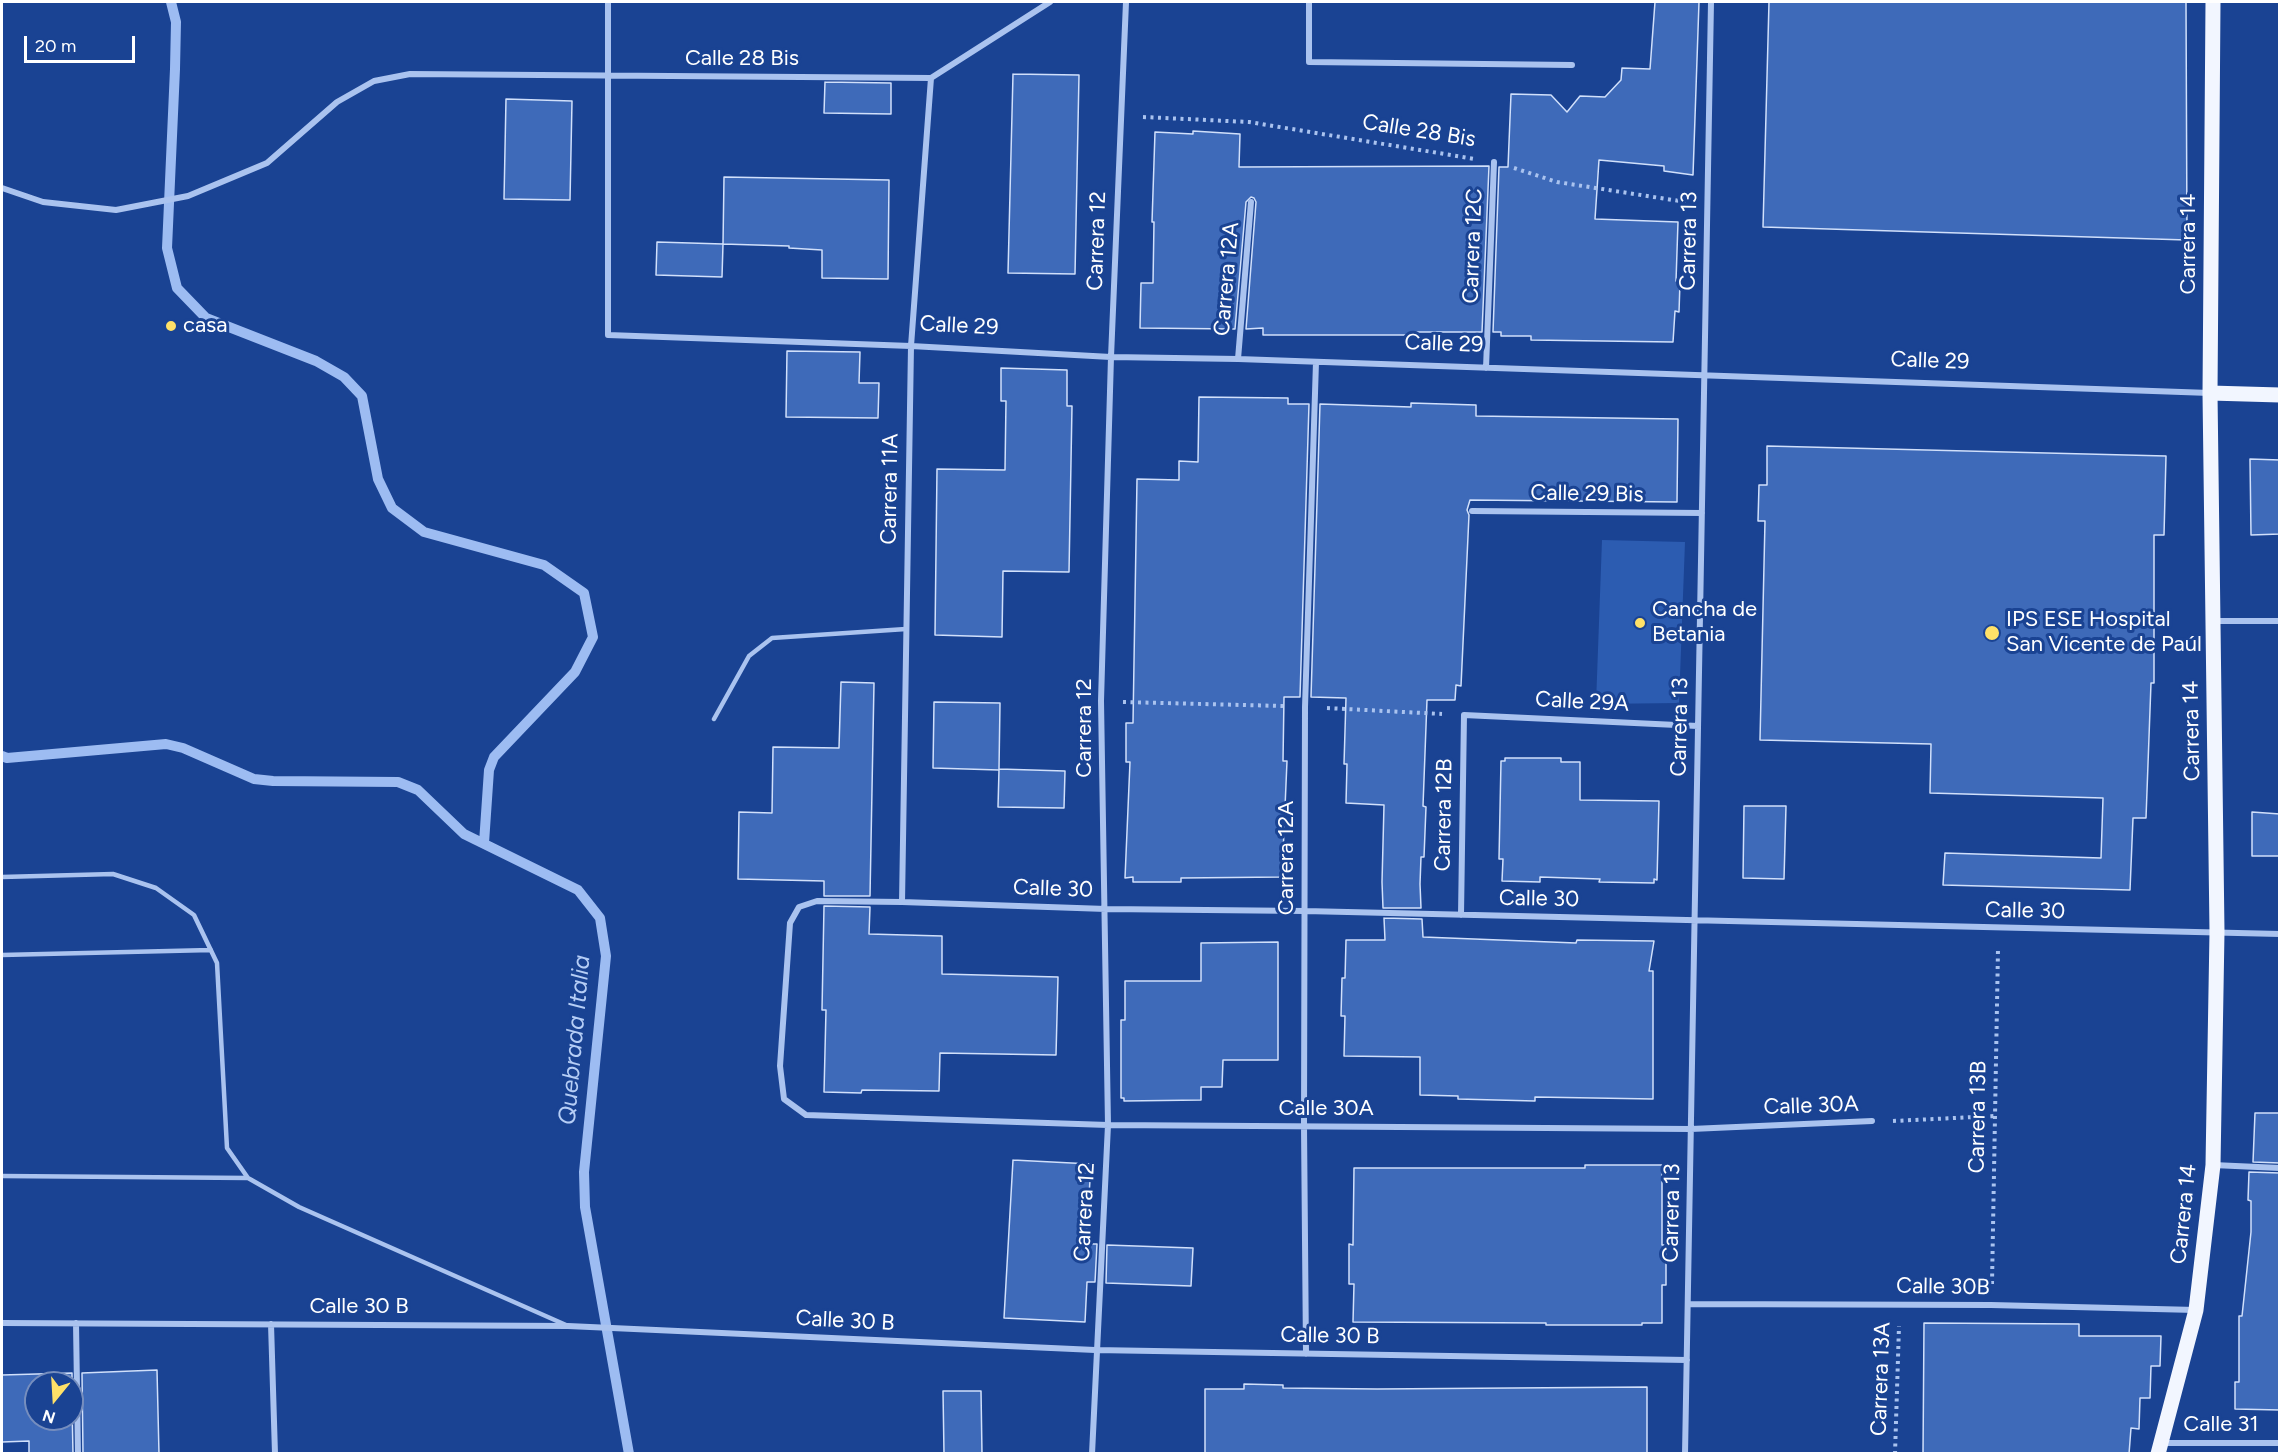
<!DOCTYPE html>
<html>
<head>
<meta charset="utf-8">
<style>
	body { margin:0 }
	#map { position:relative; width:2281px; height:1455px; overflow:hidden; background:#1a4393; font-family:Figtree,sans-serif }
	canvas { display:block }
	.frame { position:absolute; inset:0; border:3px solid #fff; pointer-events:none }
	.north { position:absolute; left:24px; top:1371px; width:60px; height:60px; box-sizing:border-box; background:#1a4393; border:2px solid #768ebe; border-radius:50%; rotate:198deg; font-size:16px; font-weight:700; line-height:24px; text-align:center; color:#fff }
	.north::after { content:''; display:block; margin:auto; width:21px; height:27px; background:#ffe168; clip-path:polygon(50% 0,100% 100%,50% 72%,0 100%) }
	.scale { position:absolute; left:24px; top:36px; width:111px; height:27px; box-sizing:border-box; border:3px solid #fff; border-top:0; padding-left:8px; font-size:18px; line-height:21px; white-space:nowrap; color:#fff; -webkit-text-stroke:4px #1a4393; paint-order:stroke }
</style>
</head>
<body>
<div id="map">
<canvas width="2281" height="1455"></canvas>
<div class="frame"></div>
<div class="north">N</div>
<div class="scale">20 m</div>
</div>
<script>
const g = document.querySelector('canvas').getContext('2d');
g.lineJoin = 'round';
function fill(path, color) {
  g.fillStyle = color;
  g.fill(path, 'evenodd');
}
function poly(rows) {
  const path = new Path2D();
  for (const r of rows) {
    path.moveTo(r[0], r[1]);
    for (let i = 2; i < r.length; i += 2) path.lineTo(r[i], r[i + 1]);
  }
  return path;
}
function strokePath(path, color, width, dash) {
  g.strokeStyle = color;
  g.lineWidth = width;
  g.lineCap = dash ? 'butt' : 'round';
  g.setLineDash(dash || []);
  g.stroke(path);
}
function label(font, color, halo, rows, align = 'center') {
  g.font = font + ' Figtree,sans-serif';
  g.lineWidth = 6;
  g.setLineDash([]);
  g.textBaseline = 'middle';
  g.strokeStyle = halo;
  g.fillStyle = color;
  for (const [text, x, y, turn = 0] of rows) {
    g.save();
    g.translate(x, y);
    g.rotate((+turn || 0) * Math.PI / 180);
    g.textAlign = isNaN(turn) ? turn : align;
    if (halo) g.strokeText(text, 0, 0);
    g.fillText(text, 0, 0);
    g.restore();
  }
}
const green = poly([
	[1602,540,1685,542,1679,703,1596,704]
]);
const stream = poly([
	[171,2,176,22,175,69,167,248,177,288,206,318,316,361,344,377,362,396,378,479,392,508,424,532,544,565,584,593,593,637,575,672,494,757,489,770,484,843],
	[2,756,7,758,166,744,183,748,254,779,273,781,398,782,418,790,464,834,578,890,600,918,606,956,584,1172,585,1207,629,1454]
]);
const building = poly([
	[1655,2,1699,2,1693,175,1664,171,1664,166,1599,160,1595,219,1678,222,1676,281,1680,282,1679,312,1675,311,1673,342,1531,340,1531,336,1501,336,1501,332,1493,332,1499,167,1508,167,1511,94,1551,95,1567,112,1580,96,1605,97,1621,80,1622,68,1650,69,1655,2],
	[1769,2,2186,2,2187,240,1763,227,1769,2],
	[1013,74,1079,75,1075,274,1008,273,1013,74],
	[825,82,891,83,891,114,824,113,825,82],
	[506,99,572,101,570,200,504,199,506,99],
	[1193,131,1240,134,1239,167,1489,166,1482,332,1417,332,1417,335,1263,335,1263,328,1246,329,1256,202,1254,198,1251,197,1246,202,1235,329,1140,328,1141,283,1153,283,1154,222,1152,222,1155,132,1193,134,1193,131],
	[724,177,889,180,888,279,822,278,822,250,789,248,789,246,723,244,724,177],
	[657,242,723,244,722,277,656,275,657,242],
	[787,351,860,352,859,383,879,383,878,418,786,417,787,351],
	[1001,368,1067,370,1067,406,1072,406,1069,572,1003,571,1002,637,935,635,937,469,1005,470,1006,401,1001,401,1001,368],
	[1199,397,1288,398,1288,404,1309,404,1300,697,1284,697,1283,761,1287,761,1282,877,1181,878,1181,882,1133,882,1133,877,1125,878,1130,762,1126,762,1126,723,1133,723,1137,479,1179,480,1179,461,1198,462,1199,397],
	[1411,403,1476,405,1476,416,1678,419,1677,502,1470,500,1467,510,1469,515,1461,686,1456,685,1455,700,1427,700,1423,806,1426,807,1424,857,1421,857,1420,884,1421,908,1383,908,1382,882,1384,805,1346,803,1347,764,1344,764,1346,698,1311,697,1320,404,1411,407,1411,403],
	[1767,446,2166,456,2164,535,2154,535,2154,683,2151,683,2146,818,2133,818,2130,890,1943,885,1945,853,2101,858,2103,798,1930,793,1931,744,1760,740,1765,521,1758,521,1759,485,1767,485,1767,446],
	[2250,459,2280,460,2280,534,2251,535,2250,459],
	[841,682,874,683,870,896,824,896,824,881,738,879,739,812,772,813,773,747,839,748,841,682],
	[934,702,1000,703,999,769,1065,771,1064,808,998,807,999,770,933,768,934,702],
	[1505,758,1561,758,1561,762,1580,762,1580,800,1659,801,1657,880,1654,879,1654,883,1599,882,1600,879,1540,877,1540,882,1502,881,1503,859,1499,859,1501,761,1505,761,1505,758],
	[1744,806,1786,806,1784,879,1743,878,1744,806],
	[2252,812,2280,814,2280,856,2252,856,2252,812],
	[824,906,870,907,869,934,942,936,942,974,1058,977,1056,1055,940,1053,939,1091,862,1090,861,1093,824,1092,826,1010,822,1010,824,906],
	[1384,918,1422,919,1423,937,1576,943,1577,940,1654,941,1649,971,1653,971,1653,1099,1535,1097,1535,1101,1458,1099,1458,1096,1420,1095,1420,1057,1344,1056,1345,1016,1341,1016,1342,978,1345,978,1346,940,1385,940,1384,918],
	[1278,942,1278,1060,1223,1060,1222,1087,1201,1087,1201,1100,1124,1101,1124,1098,1121,1098,1121,1020,1125,1020,1125,981,1201,981,1201,943,1278,942],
	[2255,1113,2280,1113,2280,1163,2253,1162,2255,1113],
	[1013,1160,1091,1164,1086,1244,1097,1244,1095,1282,1087,1282,1085,1322,1004,1318,1013,1160],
	[1585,1165,1662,1165,1662,1245,1666,1245,1666,1285,1662,1285,1662,1323,1642,1323,1642,1325,1546,1325,1546,1323,1353,1322,1354,1284,1349,1284,1349,1244,1353,1245,1354,1168,1585,1168,1585,1165],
	[2249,1172,2280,1173,2280,1410,2235,1409,2235,1382,2239,1382,2239,1316,2242,1316,2251,1232,2251,1201,2248,1200,2249,1172],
	[1107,1245,1193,1248,1191,1286,1106,1283,1107,1245],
	[1924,1323,2079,1324,2079,1336,2161,1336,2160,1366,2151,1366,2150,1398,2140,1398,2139,1429,2131,1428,2129,1454,1923,1454,1924,1323],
	[157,1370,159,1454,83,1454,82,1373,157,1370],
	[72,1373,72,1383,36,1383,36,1419,72,1419,72,1405,73,1454,29,1454,29,1441,2,1442,2,1375,72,1373],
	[1244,1384,1283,1385,1283,1388,1377,1389,1647,1387,1647,1454,1205,1454,1205,1389,1244,1389,1244,1384],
	[943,1391,981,1391,982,1454,944,1454,943,1391]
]);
const path = poly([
	[1143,117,1249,122,1475,159],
	[1514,168,1557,182,1686,202],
	[1123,702,1283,706],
	[1327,708,1442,714],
	[1893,1121,1995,1116],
	[1992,1284,1998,949],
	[1895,1454,1899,1326]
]);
const service = poly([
	[714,719,749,656,772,638,906,629],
	[2,877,113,874,156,888,194,915,217,963,227,1148,248,1178,299,1207,566,1325],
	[2,955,211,950],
	[2,1176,248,1178]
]);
const minor = poly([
	[608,2,608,335,911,346,1111,357,1238,359,2210,393],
	[1309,2,1309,62,1572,65],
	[2,188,43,202,116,210,188,196,267,163,337,102,374,81,410,74,931,78,1050,2],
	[1238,359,1251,202],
	[1486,368,1494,162],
	[1472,511,1702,513],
	[2214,621,2280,621],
	[902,902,911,346,931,78],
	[1461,915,1464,715,1698,726],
	[1872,1121,1691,1129,1108,1125,806,1115,784,1099,780,1066,790,923,799,907,817,901,902,902,1106,909,1305,911,2280,934],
	[2213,1165,2280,1168],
	[1688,1304,1991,1305,2196,1310],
	[2,1323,568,1326,1095,1350,1687,1360],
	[76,1323,78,1454],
	[271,1324,275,1454],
	[1306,1354,1304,1126,1305,707,1316,362],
	[2163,1443,2280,1443],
	[1092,1454,1108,1125,1101,701,1111,357,1126,2],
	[1685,1454,1711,2]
]);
const primary = poly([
	[2210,393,2280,395],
	[2158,1454,2196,1310,2213,1165,2217,932,2210,393,2213,2]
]);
const markers = [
	[171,326,6,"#ffe168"],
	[1640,623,6,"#ffe168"],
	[1992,633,8,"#ffe168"]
];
const streetNames = [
	["Calle 28 Bis",742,59],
	["Calle 28 Bis",1419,131,9],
	["Carrera 12",1097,241,-88],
	["Carrera 13",1689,241,-89],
	["Carrera 14",2189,244,-90],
	["Carrera 12C",1473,246,-88],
	["Carrera 12A",1227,279,-85],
	["Calle 29",959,326,3],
	["Calle 29",1444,344,2],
	["Calle 29",1930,361,2],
	["Carrera 11A",890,489,-89],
	["Calle 29 Bis",1587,494,1],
	["Calle 29A",1582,702,3],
	["Carrera 13",1680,727,-89],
	["Carrera 12",1085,728,-90],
	["Carrera 14",2192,731,-91],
	["Carrera 12B",1444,815,-89],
	["Carrera 12A",1287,858,-90],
	["Calle 30",1053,889,2],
	["Calle 30",1539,899,1],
	["Calle 30",2025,911,1],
	["Calle 30A",1811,1106,-2],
	["Calle 30A",1326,1109],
	["Carrera 13B",1978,1117,-89],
	["Carrera 12",1085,1212,-87],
	["Carrera 13",1672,1213,-89],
	["Carrera 14",2184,1214,-84],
	["Calle 30B",1943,1287,1],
	["Calle 30 B",359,1307],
	["Calle 30 B",845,1321,3],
	["Calle 30 B",1330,1336,1],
	["Carrera 13A",1881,1379,-88],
	["Calle 31",2221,1425]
];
const poiNames = [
	["casa",183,326],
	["Cancha de",1652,610],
	["Betania",1652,635],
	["IPS ESE Hospital",2006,620],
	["San Vicente de Paúl",2006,645]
];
const waterNames = [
	["Quebrada Italia",575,1040,-85]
];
fill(green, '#2c5cb1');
strokePath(stream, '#9dbcf2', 10);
fill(building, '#3e6ab9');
strokePath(building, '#d1e0fb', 1.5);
strokePath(path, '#aac3ef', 4, [3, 4.5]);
strokePath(service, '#aac3ef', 4.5);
strokePath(minor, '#aac3ef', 6);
strokePath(primary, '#f2f6ff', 15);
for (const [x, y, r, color] of markers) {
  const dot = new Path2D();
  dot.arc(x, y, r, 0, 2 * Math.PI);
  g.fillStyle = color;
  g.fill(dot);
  strokePath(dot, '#1a4393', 2);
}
label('22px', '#fff', '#1a4393', streetNames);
label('22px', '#fff', '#1a4393', poiNames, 'left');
label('italic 24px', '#b6cef6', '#1a4393', waterNames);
</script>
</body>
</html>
